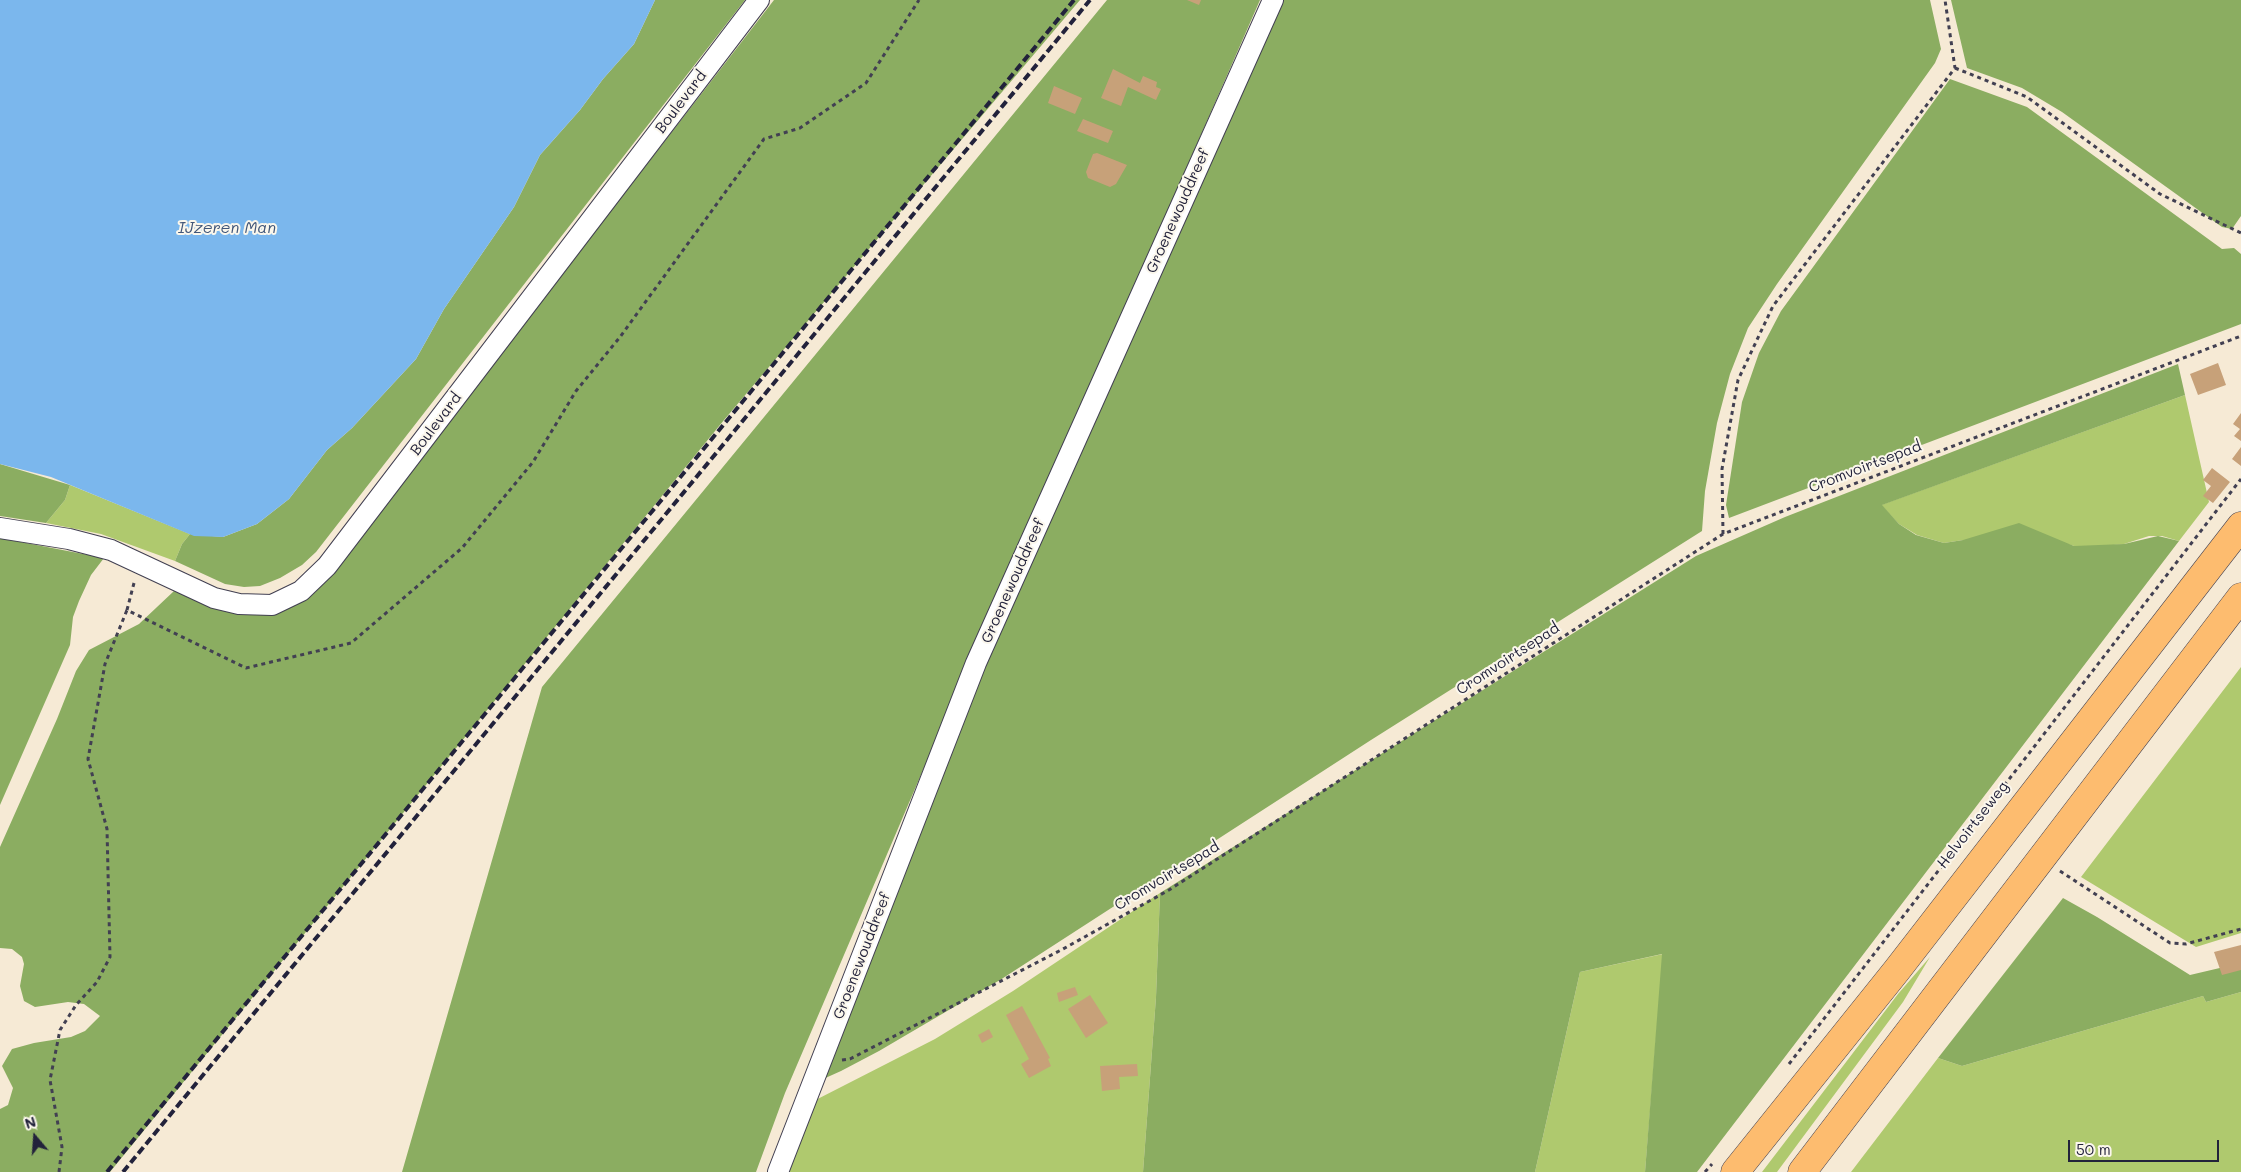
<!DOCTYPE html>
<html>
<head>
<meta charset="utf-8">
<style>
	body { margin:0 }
	#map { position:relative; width:2241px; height:1172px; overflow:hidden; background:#f6ead5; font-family:Mali,sans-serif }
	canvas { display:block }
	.north { position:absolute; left:10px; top:1112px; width:50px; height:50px; -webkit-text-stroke:4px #fbf7ec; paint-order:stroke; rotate:342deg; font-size:14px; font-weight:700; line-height:20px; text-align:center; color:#22223b }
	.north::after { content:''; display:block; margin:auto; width:18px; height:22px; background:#22223b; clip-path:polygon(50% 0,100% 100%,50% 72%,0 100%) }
	.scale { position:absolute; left:2068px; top:1140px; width:151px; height:22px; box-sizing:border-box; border:2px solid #22223b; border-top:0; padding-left:6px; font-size:15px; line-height:18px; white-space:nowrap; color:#22223b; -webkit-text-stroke:4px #fbf7ec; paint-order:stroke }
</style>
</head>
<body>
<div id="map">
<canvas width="2241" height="1172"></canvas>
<div class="north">N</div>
<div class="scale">50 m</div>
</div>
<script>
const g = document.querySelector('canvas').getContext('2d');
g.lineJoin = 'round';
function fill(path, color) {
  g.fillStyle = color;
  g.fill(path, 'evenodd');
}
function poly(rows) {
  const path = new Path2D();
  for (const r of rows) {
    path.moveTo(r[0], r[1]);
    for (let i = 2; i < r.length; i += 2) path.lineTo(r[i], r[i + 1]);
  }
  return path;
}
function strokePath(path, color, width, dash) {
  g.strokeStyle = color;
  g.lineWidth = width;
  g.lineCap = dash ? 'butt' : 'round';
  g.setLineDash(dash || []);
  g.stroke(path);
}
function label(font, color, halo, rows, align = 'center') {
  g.font = font + ' Mali,sans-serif';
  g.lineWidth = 4;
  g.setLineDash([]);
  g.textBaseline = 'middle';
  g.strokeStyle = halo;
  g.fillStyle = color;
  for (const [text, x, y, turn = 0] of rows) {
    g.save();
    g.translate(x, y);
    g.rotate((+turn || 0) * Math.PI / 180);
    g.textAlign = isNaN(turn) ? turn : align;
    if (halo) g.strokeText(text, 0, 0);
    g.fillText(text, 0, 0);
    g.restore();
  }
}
const green = poly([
	[2185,395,2209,502,2179,541,2162,536,2149,536,2124,544,2093,547,2074,546,2052,539,1963,540,1944,543,1917,535,1899,524,1881,505],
	[70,485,190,534,182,544,175,561,101,534,46,523,65,500],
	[2241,667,2241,933,2196,947,2081,877],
	[1160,893,1156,997,1143,1172,778,1172,798,1109,935,1039,1013,991],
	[1663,954,1645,1172,1535,1172,1580,972],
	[1930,957,1903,1002,1777,1172,1762,1172,1898,994],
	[2241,992,2241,1172,1851,1172,1938,1058,1962,1066,2203,996,2206,1002]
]);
const forest = poly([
	[655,0,745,0,316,552,302,565,280,578,260,586,244,587,225,584,175,561,182,544,190,534,223,537,257,524,289,499,327,450,352,428,416,359,444,309,514,207,540,155,580,110,603,79,634,44],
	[774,0,1080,0,724,420,110,1172,0,1172,0,1109,8,1105,13,1088,2,1066,12,1049,34,1043,71,1037,85,1031,100,1016,84,1004,68,1002,35,1007,24,1001,20,986,24,964,22,957,12,949,0,948,0,847,57,719,76,671,89,650,139,624,174,591,232,613,275,615,307,596,562,274],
	[1107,0,1260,0,923,770,785,1093,756,1172,402,1172,542,687],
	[1281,0,1930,0,1941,49,1935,63,1777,284,1748,328,1730,374,1717,423,1705,491,1702,531,1371,740,1000,980,879,1051,841,1071,812,1084,931,786],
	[1951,0,2241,0,2241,216,2232,229,2222,227,2062,112,2022,88,1967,68],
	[1950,79,2027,107,2222,249,2234,248,2241,254,2241,324,1729,518,1726,505,1742,402,1759,353,1781,311],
	[2178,364,2185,395,1882,505,1899,524,1916,535,1944,543,1963,540,2019,523,2074,546,2124,544,2158,536,2179,541,1697,1172,1645,1172,1662,954,1580,972,1535,1172,1143,1172,1156,997,1160,893,1696,556,1785,517],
	[0,464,70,485,65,500,46,523,0,516],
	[0,538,104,558,91,575,79,601,73,617,70,645,0,805],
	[2063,898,2097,917,2190,975,2241,963,2241,992,2206,1002,2203,996,1962,1066,1938,1058]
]);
const water = poly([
	[0,0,655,0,634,44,603,79,580,110,540,155,514,207,444,309,416,359,352,428,327,450,289,499,257,524,223,537,194,536,51,477,0,464]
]);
const building = poly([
	[1187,0,1201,0,1199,5],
	[1113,69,1140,83,1143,76,1157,82,1156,87,1161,89,1156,100,1128,87,1121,106,1101,98],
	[1054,86,1082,98,1075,114,1048,103],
	[1083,119,1113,131,1108,143,1077,131],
	[1097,153,1127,165,1116,184,1110,187,1088,178,1086,172,1093,154],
	[2218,363,2226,385,2198,395,2190,374],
	[2241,413,2241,441,2234,436,2240,429,2233,424],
	[2241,447,2241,466,2232,459],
	[2212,468,2230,482,2213,503,2203,496,2211,486,2203,480],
	[2241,945,2241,970,2222,975,2214,952],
	[1075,987,1078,995,1059,1002,1057,993],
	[1090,995,1108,1023,1086,1038,1068,1009],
	[1022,1006,1050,1058,1048,1059,1051,1066,1029,1078,1021,1064,1029,1059,1006,1015],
	[989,1029,993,1037,982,1043,978,1035],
	[1137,1064,1138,1076,1119,1077,1120,1089,1102,1091,1100,1066]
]);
const path = poly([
	[1955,68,2027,97,2160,194,2241,233],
	[1723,534,1722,469,1738,380,1773,306,1955,68,1945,0],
	[134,583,127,610,246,668,351,643,462,548,533,462,576,391,620,337,764,139,800,128,866,83,919,0],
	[2060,871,2170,943,2186,944,2241,929],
	[842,1060,850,1059,1063,949,1169,890,1723,534,2241,336],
	[1789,1064,2241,479],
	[59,1172,62,1147,50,1080,60,1030,76,1005,97,982,110,957,107,829,88,759,105,664,127,610],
	[1705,1172,1712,1164]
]);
const street = poly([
	[0,528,69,539,111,550,214,598,239,604,272,605,301,591,327,566,759,0],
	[778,1172,976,663,1273,0]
]);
const primary = poly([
	[1735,1172,1897,970,2241,526],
	[1802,1172,2241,597]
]);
const rail = poly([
	[107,1172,1074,0],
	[123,1172,1090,0]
]);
const streetNames = [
	["Boulevard",681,102,-53],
	["Groenewouddreef",1178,211,-66],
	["Boulevard",436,424,-53],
	["Cromvoirtsepad",1865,467,-21],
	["Groenewouddreef",1013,581,-66],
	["Cromvoirtsepad",1508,659,-33],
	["Helvoirtseweg",1973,825,-52],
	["Cromvoirtsepad",1167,876,-31],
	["Groenewouddreef",862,956,-69]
];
const waterNames = [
	["IJzeren Man",227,228]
];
fill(green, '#afc96e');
fill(forest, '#8bad61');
fill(water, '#7bb7ed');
fill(building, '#c7a179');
strokePath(street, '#424052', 22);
strokePath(primary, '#424052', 29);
strokePath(path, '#424052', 3, [4, 4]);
strokePath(street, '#fff', 20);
strokePath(primary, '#fdbc6f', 28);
strokePath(rail, '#22223b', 4, [8, 4]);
label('15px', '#22223b', '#fbf7ec', streetNames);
label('italic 16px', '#415679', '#fbf7ec', waterNames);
</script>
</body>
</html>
